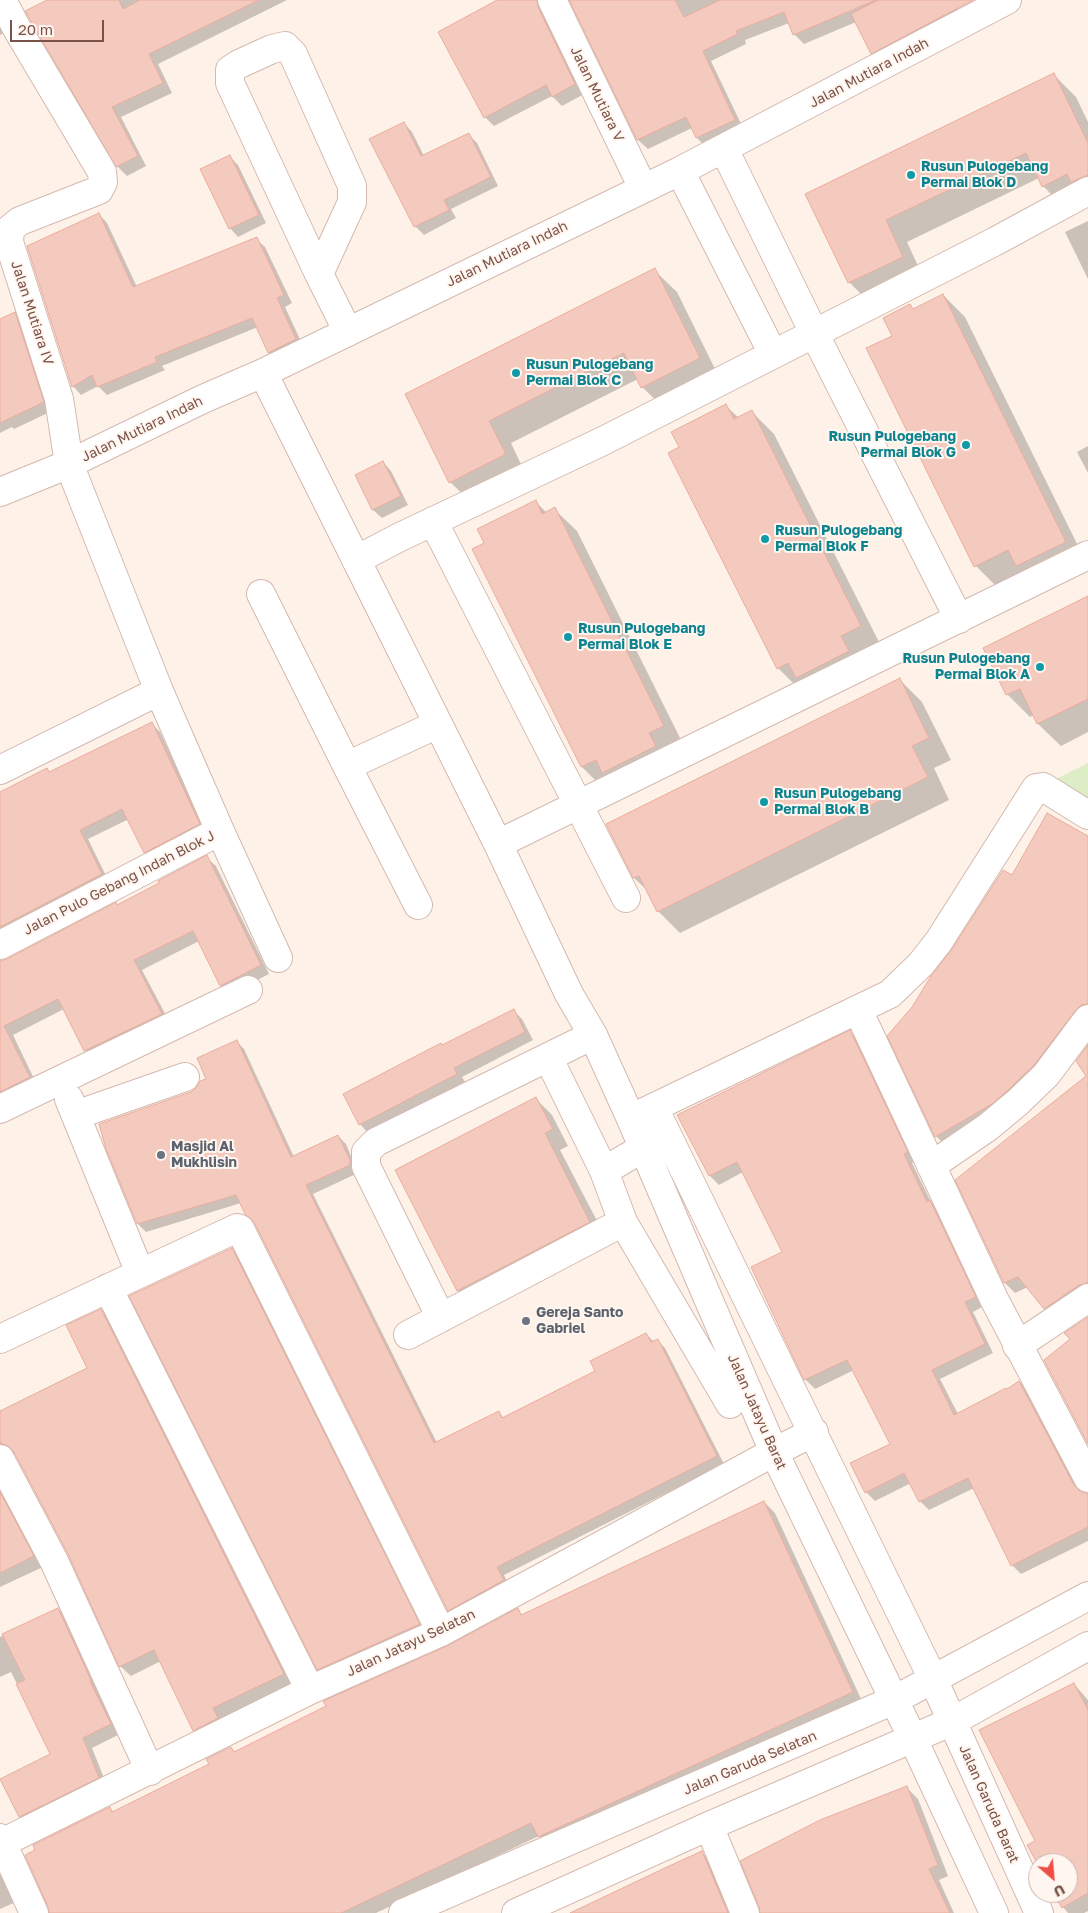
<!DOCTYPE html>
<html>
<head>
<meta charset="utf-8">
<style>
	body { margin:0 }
	#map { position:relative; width:1088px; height:1913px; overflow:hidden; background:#fef2e8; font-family:"Golos Text",sans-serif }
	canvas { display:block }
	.north { position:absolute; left:1028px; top:1853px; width:50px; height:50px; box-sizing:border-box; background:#fff6f0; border:1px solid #cab4ad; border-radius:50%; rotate:153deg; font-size:14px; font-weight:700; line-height:20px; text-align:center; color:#7b5249 }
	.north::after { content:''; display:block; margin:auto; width:18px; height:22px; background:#ef4d46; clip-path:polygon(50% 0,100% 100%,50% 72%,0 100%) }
	.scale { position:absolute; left:10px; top:20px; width:94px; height:22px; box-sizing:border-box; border:2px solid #7b5249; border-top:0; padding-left:6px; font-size:15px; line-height:18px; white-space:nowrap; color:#7b5249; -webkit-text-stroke:4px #fff6f0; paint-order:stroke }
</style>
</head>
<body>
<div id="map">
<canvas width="1088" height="1913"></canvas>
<div class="north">U</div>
<div class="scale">20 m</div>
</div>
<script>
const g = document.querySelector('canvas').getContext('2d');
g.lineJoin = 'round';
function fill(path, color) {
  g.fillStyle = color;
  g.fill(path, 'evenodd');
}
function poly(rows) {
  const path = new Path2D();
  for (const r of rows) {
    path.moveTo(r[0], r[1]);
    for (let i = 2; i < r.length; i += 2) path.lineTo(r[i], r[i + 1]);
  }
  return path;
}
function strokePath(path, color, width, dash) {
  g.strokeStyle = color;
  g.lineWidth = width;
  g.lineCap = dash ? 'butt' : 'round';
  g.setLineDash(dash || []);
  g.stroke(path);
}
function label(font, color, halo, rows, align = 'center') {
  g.font = font + ' "Golos Text",sans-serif';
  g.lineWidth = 4;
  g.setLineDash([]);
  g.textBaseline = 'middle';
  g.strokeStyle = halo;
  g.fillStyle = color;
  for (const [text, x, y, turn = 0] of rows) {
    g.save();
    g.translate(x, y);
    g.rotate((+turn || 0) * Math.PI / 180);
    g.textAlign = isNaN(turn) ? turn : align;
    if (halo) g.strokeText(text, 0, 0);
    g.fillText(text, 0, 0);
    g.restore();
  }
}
const green = poly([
	[1088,763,1088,807,1046,784]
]);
const shadow = poly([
	[49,0,287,0,158,64,172,93,121,117,146,166,127,176,117,166],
	[500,0,549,0,584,94,562,106,552,96,494,126,485,117],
	[571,0,953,0,963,20,881,62,872,53,856,22,804,44,794,34,789,23,745,40,746,44,711,61,744,130,706,147,697,138,692,128,648,149,638,140],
	[0,23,5,32,0,35],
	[1054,75,1076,97,1088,122,1088,197,1065,208,1043,186,1039,178,907,242,924,279,871,304,849,282,807,194],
	[404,123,412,132,424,156,468,134,477,143,498,186,451,209,456,218,424,235,415,226],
	[230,157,238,165,266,223,238,237,230,228],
	[99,214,107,223,137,287,256,239,265,247,292,303,285,307,304,348,278,361,269,352,258,327,162,366,165,370,107,395,98,386,81,395,73,386],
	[1088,221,1088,279,1065,232],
	[654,270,677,292,721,381,665,409,642,387,638,379,511,443,527,477,473,504,450,482,407,395],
	[943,295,965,317,1087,564,998,588,976,566,893,337,910,306,914,310],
	[15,314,23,322,52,411,14,429,12,427,0,433,0,321],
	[726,406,739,418,752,412,774,434,882,648,800,690,778,668],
	[1088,446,1088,473,1077,452],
	[383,462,391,471,408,505,382,518,373,510,356,475],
	[535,501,547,513,554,509,577,531,685,748,604,789,582,767,473,549,486,543],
	[1088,597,1088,732,1061,746,1038,724,1034,715,1030,717,1007,694,984,649],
	[900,680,922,702,951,760,934,768,949,800,680,933,658,911,648,891,634,878],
	[151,723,160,732,208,833,154,861,145,852,129,819,88,839,110,884,0,942,0,793,47,770,50,773],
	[1088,837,1088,1018,1044,1075,946,1146,936,1136,913,1008,1012,876],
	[206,857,216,866,269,974,230,994,221,985,199,941,142,970,170,1023,95,1060,86,1050,64,1009,13,1035,38,1087,0,1106,0,962,8,960,116,904,118,906],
	[513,1010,522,1019,533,1040,462,1077,465,1082,368,1133,360,1124,442,1046],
	[850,1032,859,1041,916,1161,912,1163,931,1202,939,1210,984,1306,973,1312,993,1353,940,1379,958,1414,1007,1390,1019,1381,1028,1390,1088,1510,1088,1541,1021,1574,1012,1565,974,1488,929,1510,920,1501,911,1483,875,1501,866,1492,891,1444,854,1370,815,1389,805,1379,779,1326,783,1253,743,1172,719,1185,710,1176,679,1116],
	[236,1041,244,1049,294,1157,338,1136,346,1144,358,1173,313,1194,437,1443,499,1413,504,1418,597,1371,646,1334,654,1342,657,1340,665,1348,724,1464,504,1575,511,1589,457,1618,449,1610,256,1223,241,1203,146,1232,138,1224,191,1093,208,1080],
	[1088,1047,1088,1296,1055,1318,1028,1287,1015,1293,1005,1283,957,1180,1087,1076],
	[536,1099,552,1115,568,1146,560,1150,606,1238,475,1307,458,1291,397,1171],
	[232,1249,241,1258,428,1634,327,1678,318,1669],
	[101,1310,111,1321,293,1684,222,1718,227,1729,204,1740,194,1730,161,1661,131,1676,120,1666,69,1554,17,1454,12,1453,0,1458,0,1412,88,1369],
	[0,1485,43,1567,0,1587],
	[764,1502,775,1513,863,1703,550,1848,539,1836,376,1913,51,1913,110,1808,114,1812,210,1765,231,1748,235,1752,448,1647,517,1610,523,1615],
	[58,1609,68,1619,120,1734,92,1748,108,1788,30,1827,20,1816,52,1754,11,1672,0,1677,0,1637],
	[1074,1684,1088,1700,1088,1911,1084,1913,1068,1913,1063,1907,1055,1893,1068,1893,1068,1863,1038,1863,1036,1841],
	[907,1788,918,1799,948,1876,939,1880,954,1913,761,1913],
	[702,1853,713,1863,734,1913,572,1913],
	[0,1874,6,1880,16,1902,0,1909]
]);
const building = poly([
	[47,0,119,0,123,9,140,0,259,0,149,54,163,83,112,107,138,156,116,167,25,11,47,0],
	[497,0,537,0,538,7,575,84,552,97,546,85,484,118,438,32,497,0],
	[569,0,675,0,684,17,720,0,876,0,793,35,784,12,736,31,738,34,703,51,735,120,696,138,686,117,637,140,569,0],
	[878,0,973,0,871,54,851,14,878,0],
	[1054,73,1088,143,1088,175,1071,182,1067,174,1042,187,1026,153,886,220,903,257,848,283,805,194,1054,73],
	[404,122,421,156,469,133,491,177,444,200,449,210,414,227,369,139,404,122],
	[230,155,259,215,229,229,200,169,230,155],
	[99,213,133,287,257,237,284,295,277,298,296,339,268,353,252,318,155,357,157,362,97,387,92,375,72,387,27,246,99,213],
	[655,268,700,358,641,388,624,353,489,421,506,454,449,483,405,394,655,268],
	[943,294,1066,542,1016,566,1008,550,974,567,866,348,892,336,883,318,910,304,913,309,943,294],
	[15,312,44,402,0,423,0,319,15,312],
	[726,404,734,419,752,410,861,626,841,636,849,651,796,678,788,663,777,669,668,453,679,447,671,432,726,404],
	[383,461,401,496,372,510,355,475,383,461],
	[536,500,542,514,555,507,664,726,649,733,656,746,602,773,596,760,581,767,472,549,484,543,477,529,536,500],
	[1088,596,1088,699,1037,724,1020,689,1006,695,983,648,1088,596],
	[900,678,929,738,912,746,928,777,657,912,639,876,633,878,606,824,900,678],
	[152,722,200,824,144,853,122,809,80,830,102,874,0,927,0,792,47,768,49,772,152,722],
	[1047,813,1088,836,1088,1004,1081,1005,1076,1010,1034,1065,1008,1090,992,1104,935,1137,887,1036,912,1007,931,976,952,949,1003,870,1012,875,1047,813],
	[207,855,261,965,220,986,193,931,134,960,162,1014,84,1051,58,999,4,1026,30,1077,0,1092,0,961,7,959,116,902,117,905,159,883,158,881,207,855],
	[514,1009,525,1032,454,1068,457,1074,359,1125,343,1094,441,1043,442,1045,514,1009],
	[850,1030,908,1152,904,1154,927,1202,930,1200,976,1297,965,1302,985,1344,932,1370,954,1415,1006,1388,1007,1389,1019,1381,1074,1485,1080,1491,1088,1494,1088,1527,1011,1566,968,1478,919,1502,904,1473,865,1493,850,1463,890,1444,847,1360,804,1380,751,1267,782,1252,737,1162,709,1176,677,1115,850,1030],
	[237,1040,291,1157,338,1135,350,1160,350,1165,306,1185,434,1443,499,1411,502,1418,595,1371,590,1361,646,1333,651,1342,658,1339,717,1456,497,1567,504,1580,448,1611,254,1222,245,1214,236,1195,137,1224,106,1149,99,1124,191,1092,196,1088,200,1081,206,1079,197,1058,237,1040],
	[1088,1045,1088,1283,1079,1285,1044,1309,1018,1277,1004,1283,955,1180,1086,1076,1076,1061,1088,1045],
	[536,1097,553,1129,545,1133,590,1222,457,1291,395,1170,536,1097],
	[232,1248,420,1624,317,1670,129,1296,232,1248],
	[101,1309,284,1674,213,1708,218,1718,193,1731,154,1650,119,1667,68,1554,14,1452,8,1446,0,1443,0,1411,87,1368,66,1325,101,1309],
	[1088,1317,1088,1444,1044,1360,1070,1339,1064,1333,1088,1317],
	[0,1492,34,1556,0,1573,0,1492],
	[764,1501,853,1692,538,1837,531,1823,341,1913,49,1913,48,1907,25,1855,35,1850,33,1845,110,1807,112,1812,209,1764,206,1759,231,1747,234,1752,326,1706,323,1701,447,1646,518,1608,521,1615,764,1501],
	[58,1608,91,1680,90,1681,111,1724,83,1738,99,1778,19,1817,0,1779,50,1754,16,1684,25,1680,2,1634,58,1608],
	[1074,1683,1088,1710,1088,1893,1062,1908,1053,1893,1068,1893,1068,1863,1038,1863,1038,1865,1027,1845,1035,1841,979,1730,1074,1683],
	[907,1786,938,1865,929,1869,950,1913,760,1913,759,1907,740,1861,820,1820,907,1786],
	[702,1851,728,1913,570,1913,667,1867,702,1851]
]);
const minor = poly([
	[2,0,16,27,102,172,103,182,99,190,20,221,10,229,9,242,59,399,69,464,159,691,220,831],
	[552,0,643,188],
	[724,149,814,333,959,619],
	[680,171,773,354],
	[319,274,352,202,352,186,293,54,285,46,272,49,239,64,230,70,230,83,319,274,348,332],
	[263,373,498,844,569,994,593,1035,631,1119,774,1452,913,1739,994,1913],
	[0,492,69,464,203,399,263,373,680,171,1007,0],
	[433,521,626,898],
	[356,560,400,537,603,441,994,242,1088,191],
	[261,594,347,766],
	[0,770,159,691],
	[498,844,1088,555],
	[418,905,347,766,438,724],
	[0,945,220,831,278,958],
	[858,1010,994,1299,1088,1478],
	[548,1057,604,1171],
	[69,1099,140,1273],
	[654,1108,933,1679,1039,1913],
	[0,1109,248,990],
	[76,1115,185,1077],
	[638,1115,890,994,921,964,939,941,1036,788,1043,787,1088,815],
	[931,1166,988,1127,1018,1102,1046,1075,1088,1019],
	[623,1222,730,1404],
	[108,1288,310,1690],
	[441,1318,366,1166,366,1152,376,1142,593,1035],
	[408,1335,623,1222,604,1171,643,1148],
	[0,1339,237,1228,240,1229,441,1632],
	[1017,1346,1088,1298],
	[0,1459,54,1561,150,1771],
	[709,1826,745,1913],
	[0,1838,34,1913],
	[2,1843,310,1690,441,1632,774,1452,814,1432],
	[403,1913,894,1700,1088,1596],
	[516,1913,709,1826,953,1721,1088,1646]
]);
const markers = [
	[911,175,5,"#0f9aa8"],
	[516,373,5,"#0f9aa8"],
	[966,445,5,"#0f9aa8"],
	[765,539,5,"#0f9aa8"],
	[568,637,5,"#0f9aa8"],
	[1040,667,5,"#0f9aa8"],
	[764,802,5,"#0f9aa8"],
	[161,1155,5,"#6b7280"],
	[526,1321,5,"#6b7280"]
];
const streetNames = [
	["Jalan Mutiara Indah",869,73,-28],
	["Jalan Mutiara V",597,94,64],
	["Jalan Mutiara Indah",507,254,-26],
	["Jalan Mutiara IV",32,313,72],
	["Jalan Mutiara Indah",142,429,-26],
	["Jalan Pulo Gebang Indah Blok J",119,883,-27],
	["Jalan Jatayu Barat",757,1412,66],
	["Jalan Jatayu Selatan",411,1643,-25],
	["Jalan Garuda Selatan",750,1763,-23],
	["Jalan Garuda Barat",989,1804,66]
];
const cultureNames = [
	["Rusun Pulogebang",921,167],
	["Permai Blok D",921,183],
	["Rusun Pulogebang",526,365],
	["Permai Blok C",526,381],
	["Rusun Pulogebang",956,437,"right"],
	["Permai Blok G",956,453,"right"],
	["Rusun Pulogebang",775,531],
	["Permai Blok F",775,547],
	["Rusun Pulogebang",578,629],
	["Permai Blok E",578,645],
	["Rusun Pulogebang",1030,659,"right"],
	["Permai Blok A",1030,675,"right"],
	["Rusun Pulogebang",774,794],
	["Permai Blok B",774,810]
];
const worshipNames = [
	["Masjid Al",171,1147],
	["Mukhlisin",171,1163],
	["Gereja Santo",536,1313],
	["Gabriel",536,1329]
];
fill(green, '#ddedc5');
fill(shadow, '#0003');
fill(building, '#f5cabe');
strokePath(building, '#e9ac9d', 1);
strokePath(minor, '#d4b9af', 30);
strokePath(minor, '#fff', 28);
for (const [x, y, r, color] of markers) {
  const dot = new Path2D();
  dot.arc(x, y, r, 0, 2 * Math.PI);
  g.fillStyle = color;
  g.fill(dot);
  strokePath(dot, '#fff6f0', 2);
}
label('14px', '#7b5249', '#fff6f0', streetNames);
label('bold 14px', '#0d838f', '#fff6f0', cultureNames, 'left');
label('bold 14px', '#5b616d', '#fff6f0', worshipNames, 'left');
</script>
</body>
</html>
